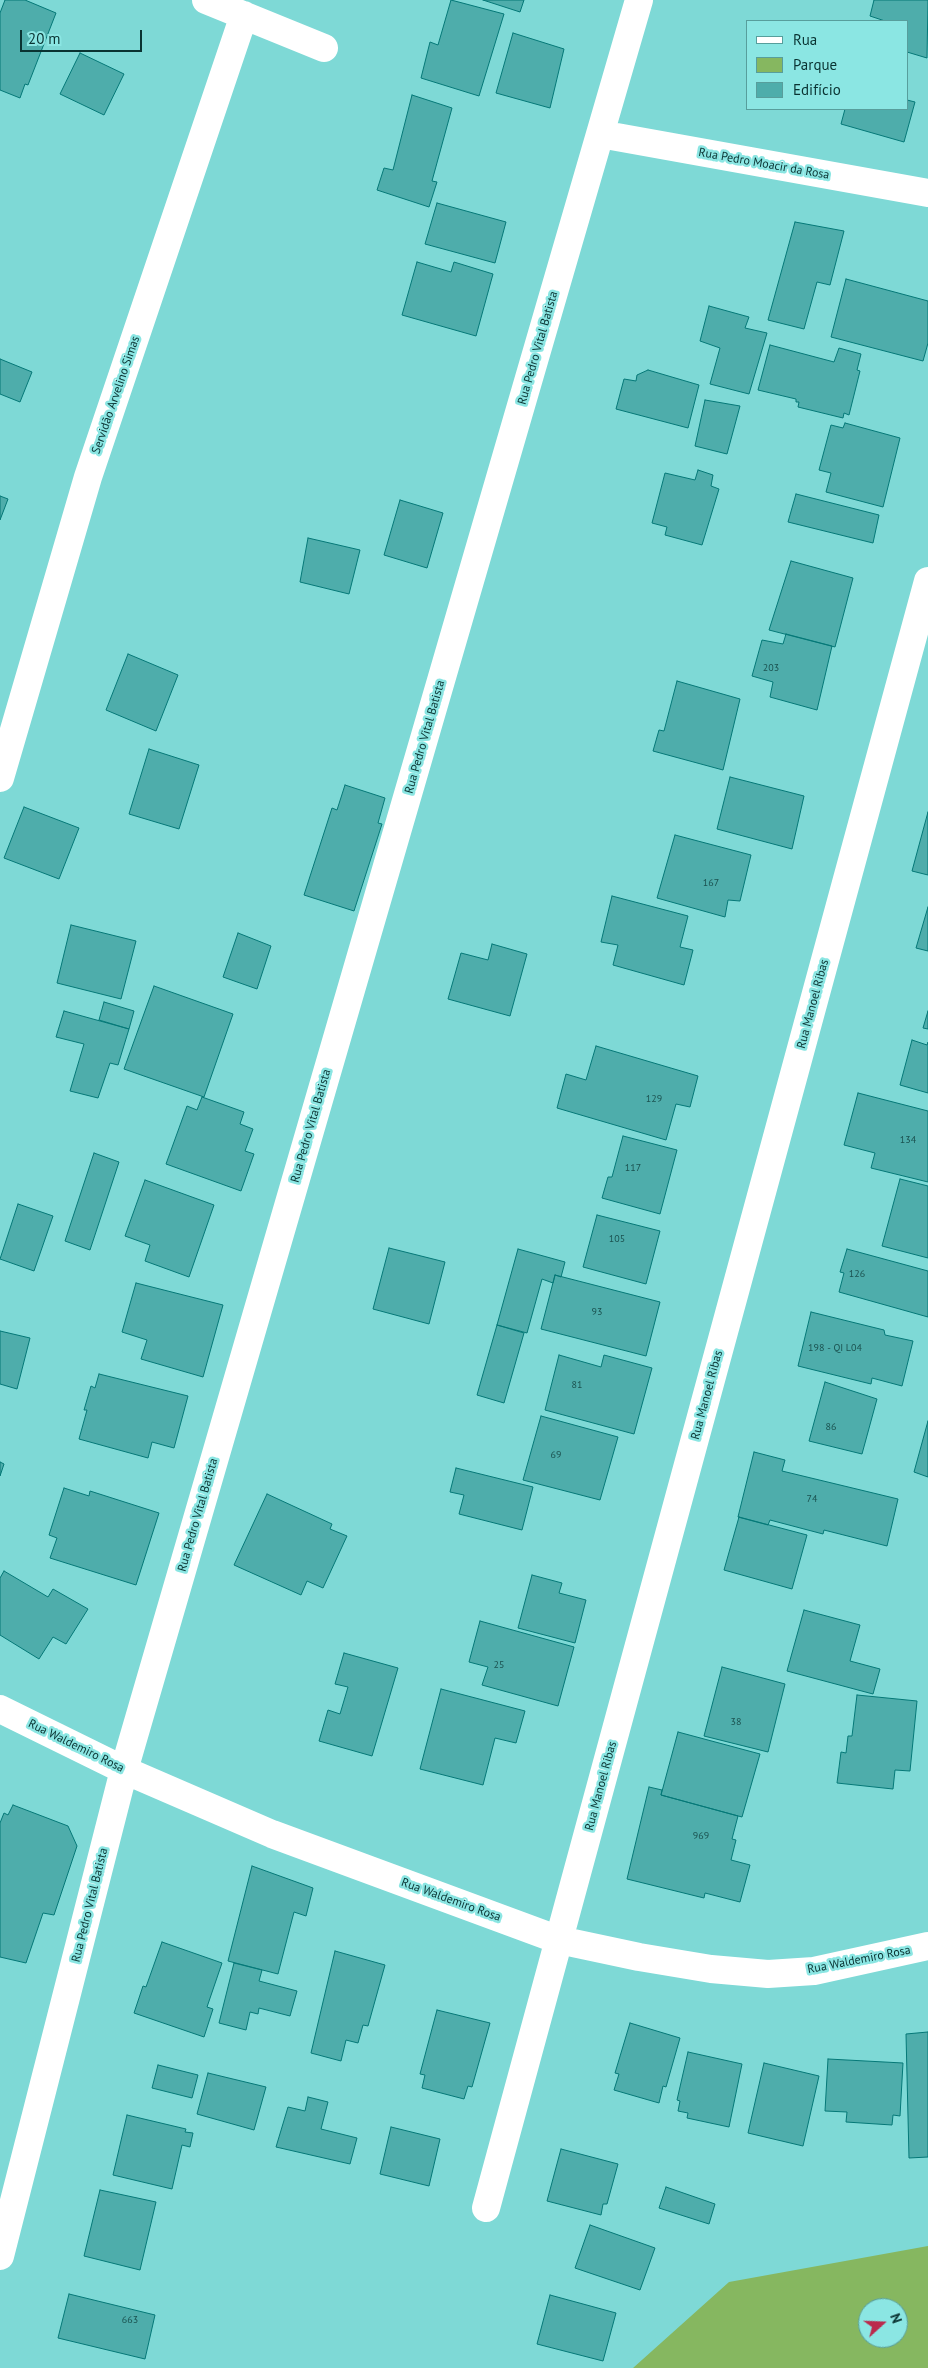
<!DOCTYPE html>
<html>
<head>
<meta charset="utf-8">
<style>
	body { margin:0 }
	#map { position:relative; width:928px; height:2368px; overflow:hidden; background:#7ed9d6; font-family:"PT Sans",sans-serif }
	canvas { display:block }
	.legend { position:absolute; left:746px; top:20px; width:162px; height:90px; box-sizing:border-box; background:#8be6e3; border:1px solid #579e9c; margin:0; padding:6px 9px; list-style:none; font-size:15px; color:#0a3332 }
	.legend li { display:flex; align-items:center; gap:10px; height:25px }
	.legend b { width:25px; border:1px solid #579e9c }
	.north { position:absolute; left:858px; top:2298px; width:50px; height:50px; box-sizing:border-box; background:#8be6e3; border:1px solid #579e9c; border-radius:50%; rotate:70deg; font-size:14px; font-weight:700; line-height:20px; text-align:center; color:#0a3332 }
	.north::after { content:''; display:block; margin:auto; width:18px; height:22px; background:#ba2a4c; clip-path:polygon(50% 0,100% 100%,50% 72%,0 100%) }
	.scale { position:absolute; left:20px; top:30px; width:122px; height:22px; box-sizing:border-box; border:2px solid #0a3332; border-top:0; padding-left:6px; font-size:15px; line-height:18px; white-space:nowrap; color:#0a3332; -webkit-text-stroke:4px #8be6e3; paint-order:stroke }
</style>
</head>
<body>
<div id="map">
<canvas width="928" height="2368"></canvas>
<ul class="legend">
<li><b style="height:6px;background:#fff"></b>Rua</li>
<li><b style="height:14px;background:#86b760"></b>Parque</li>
<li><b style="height:14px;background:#4eadab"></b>Edifício</li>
</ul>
<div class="north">N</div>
<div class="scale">20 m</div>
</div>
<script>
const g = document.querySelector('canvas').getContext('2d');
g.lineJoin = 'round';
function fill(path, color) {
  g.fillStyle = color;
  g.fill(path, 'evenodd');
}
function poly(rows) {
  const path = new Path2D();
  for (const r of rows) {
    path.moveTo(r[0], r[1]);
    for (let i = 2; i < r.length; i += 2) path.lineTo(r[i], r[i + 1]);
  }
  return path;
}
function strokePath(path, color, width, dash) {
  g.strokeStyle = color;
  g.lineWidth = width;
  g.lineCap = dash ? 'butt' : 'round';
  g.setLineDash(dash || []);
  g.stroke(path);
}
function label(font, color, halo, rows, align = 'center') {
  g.font = font + ' "PT Sans",sans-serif';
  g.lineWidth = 5;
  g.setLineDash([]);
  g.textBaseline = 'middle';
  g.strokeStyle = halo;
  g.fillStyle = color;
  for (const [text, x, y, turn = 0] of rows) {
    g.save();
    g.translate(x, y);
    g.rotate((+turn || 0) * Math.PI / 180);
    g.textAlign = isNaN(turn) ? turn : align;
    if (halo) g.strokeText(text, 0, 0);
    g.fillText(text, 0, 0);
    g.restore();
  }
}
const green = poly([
	[928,2246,928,2368,633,2368,729,2282],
	[868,2308,898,2308,898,2338,868,2338]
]);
const building = poly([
	[5,0,25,0,56,13,28,85,25,84,20,98,0,90,0,13,5,0],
	[451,0,504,14,479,96,421,78,430,42,438,45,451,0],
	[483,0,524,0,520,12,483,0],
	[874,0,928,0,927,58,907,52,907,21,885,21,870,16,874,0],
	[513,33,564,49,550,108,496,93,513,33],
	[80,53,124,74,104,115,60,94,80,53],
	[412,95,452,108,432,181,437,182,429,207,377,190,384,168,393,170,412,95],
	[907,100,915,102,904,142,841,124,845,109,907,109,907,100],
	[437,203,506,222,495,263,425,244,437,203],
	[795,222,844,231,830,285,817,282,804,329,768,320,795,222],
	[417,262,451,272,454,262,493,274,476,336,402,315,417,262],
	[846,279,928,301,928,343,923,361,831,337,846,279],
	[709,306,749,317,745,328,767,333,749,394,710,384,720,348,700,341,709,306],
	[770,345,834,362,839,348,861,354,857,370,860,371,849,415,844,413,843,418,798,407,799,402,796,402,796,399,758,390,770,345],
	[0,359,32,372,20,402,0,394,0,359],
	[648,370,699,385,688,428,616,409,624,379,636,381,637,375,648,370],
	[705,400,740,406,727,454,695,446,705,400],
	[845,423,900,438,883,507,826,492,831,473,819,470,831,425,843,428,845,423],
	[698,470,713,475,711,486,719,489,702,545,665,535,667,527,652,523,665,473,695,480,698,470],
	[796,494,879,515,873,543,788,522,796,494],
	[0,496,8,499,0,520,0,496],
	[400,500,443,513,427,568,384,555,400,500],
	[308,538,360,550,349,594,300,582,308,538],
	[791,561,853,578,835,647,769,630,791,561],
	[786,634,832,646,817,710,770,697,773,682,752,676,762,640,783,644,786,634],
	[128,654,178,675,156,731,106,710,128,654],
	[677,681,740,699,723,770,653,751,659,730,664,731,677,681],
	[149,749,199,765,179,829,129,814,149,749],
	[730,777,804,796,792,849,717,829,730,777],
	[345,785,385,798,378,823,382,824,354,911,304,895,332,808,337,810,345,785],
	[24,807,79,828,59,879,4,858,24,807],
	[928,812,928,875,912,871,928,812],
	[675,835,751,855,740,901,728,900,725,917,657,898,675,835],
	[612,896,688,916,680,947,693,950,684,985,613,965,618,945,601,942,612,896],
	[928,907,928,951,916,948,928,907],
	[71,925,136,941,121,999,57,983,71,925],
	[238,933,271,946,257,989,223,977,238,933],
	[492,944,527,954,510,1016,448,999,461,953,488,960,492,944],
	[154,986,233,1014,204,1097,124,1069,154,986],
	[104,1002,134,1011,129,1029,99,1020,104,1002],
	[64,1011,129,1029,118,1065,110,1063,98,1098,70,1091,84,1044,56,1037,64,1011],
	[928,1011,928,1029,923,1028,928,1011],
	[912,1040,927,1045,928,1042,928,1093,900,1085,912,1040],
	[596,1046,698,1076,690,1107,676,1104,666,1140,557,1108,566,1074,586,1080,596,1046],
	[858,1093,928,1111,928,1182,871,1168,875,1153,844,1145,858,1093],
	[202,1097,244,1112,240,1124,253,1129,245,1151,254,1154,241,1191,166,1164,187,1106,197,1110,202,1097],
	[623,1136,677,1150,660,1214,602,1198,608,1177,612,1177,623,1136],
	[94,1153,119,1162,90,1250,65,1241,94,1153],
	[900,1179,928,1186,928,1258,882,1246,900,1179],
	[145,1180,214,1205,189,1277,145,1261,150,1245,125,1236,145,1180],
	[18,1204,53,1216,34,1271,0,1259,18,1204],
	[597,1215,660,1231,646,1284,583,1267,597,1215],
	[389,1248,445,1262,429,1324,373,1309,389,1248],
	[518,1249,565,1262,561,1277,555,1275,553,1283,542,1279,527,1333,497,1325,518,1249],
	[847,1249,928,1271,928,1317,839,1292,844,1273,840,1272,847,1249],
	[555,1275,660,1302,646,1356,541,1329,555,1275],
	[136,1283,223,1305,203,1377,141,1359,147,1340,122,1332,136,1283],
	[811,1312,884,1330,885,1335,913,1341,902,1386,872,1378,871,1384,798,1366,811,1312],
	[497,1325,524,1333,504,1403,477,1395,497,1325],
	[0,1331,30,1338,17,1389,0,1384,0,1331],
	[559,1355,601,1367,604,1355,652,1368,634,1434,545,1410,559,1355],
	[99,1374,188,1396,174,1448,152,1442,148,1458,79,1439,87,1410,84,1410,91,1386,95,1388,99,1374],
	[825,1382,877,1399,862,1454,809,1441,825,1382],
	[541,1416,618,1437,600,1500,523,1480,541,1416],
	[928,1421,928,1477,914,1472,928,1421],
	[754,1452,785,1460,782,1471,898,1499,887,1546,824,1530,823,1534,770,1520,768,1525,738,1517,754,1452],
	[0,1462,4,1464,0,1476,0,1462],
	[456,1468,533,1487,522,1530,459,1514,464,1495,450,1492,456,1468],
	[64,1488,89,1496,90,1491,159,1513,136,1585,50,1558,57,1538,49,1535,64,1488],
	[267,1494,332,1524,330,1529,347,1536,323,1588,307,1581,301,1595,234,1565,267,1494],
	[739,1517,807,1535,792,1589,724,1570,739,1517],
	[4,1571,48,1597,53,1589,88,1609,66,1644,53,1637,39,1659,0,1635,0,1578,4,1571],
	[532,1575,562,1583,559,1593,586,1600,575,1643,518,1628,532,1575],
	[804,1610,860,1625,850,1661,880,1669,873,1694,787,1671,804,1610],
	[480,1621,574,1647,558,1706,482,1685,488,1667,469,1662,480,1621],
	[344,1653,398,1668,372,1756,319,1741,328,1710,340,1714,348,1687,335,1684,344,1653],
	[722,1667,785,1684,768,1752,704,1736,722,1667],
	[441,1689,525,1711,516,1743,495,1738,483,1785,420,1769,441,1689],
	[857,1695,917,1701,910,1771,895,1770,893,1789,837,1783,841,1752,846,1753,848,1736,852,1736,857,1695],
	[678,1732,760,1754,742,1817,661,1795,678,1732],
	[649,1787,662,1790,661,1795,738,1816,732,1839,736,1840,731,1860,750,1865,740,1902,705,1893,704,1898,627,1879,649,1787],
	[13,1805,68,1826,77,1846,54,1915,43,1913,26,1963,0,1957,0,1823,4,1813,8,1815,13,1805],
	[252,1866,313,1888,306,1916,294,1912,278,1974,228,1961,252,1866],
	[162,1942,222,1963,207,2007,213,2009,204,2037,134,2013,143,1986,146,1987,162,1942],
	[335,1951,385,1965,368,2026,363,2025,358,2043,346,2040,341,2061,311,2053,335,1951],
	[234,1963,262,1970,259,1981,297,1991,290,2016,259,2008,258,2014,250,2012,246,2030,219,2023,234,1963],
	[437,2010,490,2023,472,2087,468,2086,464,2099,422,2088,425,2075,420,2074,437,2010],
	[630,2023,680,2038,666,2087,663,2086,659,2103,614,2090,619,2074,615,2073,630,2023],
	[928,2032,928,2157,909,2158,906,2034,928,2032],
	[688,2052,742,2064,729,2127,687,2118,688,2113,678,2111,680,2101,677,2100,688,2052],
	[828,2059,903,2063,900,2116,893,2115,892,2125,846,2122,847,2112,825,2111,828,2059],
	[764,2063,819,2076,803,2146,748,2133,764,2063],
	[158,2065,198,2075,192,2098,152,2088,158,2065],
	[208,2073,266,2087,254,2130,197,2114,208,2073],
	[308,2097,328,2102,321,2129,357,2138,350,2164,276,2147,288,2107,305,2111,308,2097],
	[127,2115,186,2129,185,2132,193,2133,190,2147,182,2145,172,2189,113,2175,127,2115],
	[391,2127,440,2139,429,2186,380,2174,391,2127],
	[561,2149,618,2164,607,2204,603,2204,601,2215,547,2201,561,2149],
	[666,2187,715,2204,709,2224,659,2208,666,2187],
	[100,2190,156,2202,140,2270,84,2256,100,2190],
	[590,2225,655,2248,640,2290,575,2268,590,2225],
	[69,2294,155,2315,145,2359,58,2338,69,2294],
	[550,2295,616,2313,603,2361,537,2344,550,2295]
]);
const minor = poly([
	[206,0,324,48],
	[600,134,928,193],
	[0,778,88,477,244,15],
	[0,1709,124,1770,272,1834,559,1940,639,1957,711,1969,768,1974,814,1971,928,1946],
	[486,2208,928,581],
	[0,2256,124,1770,639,0]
]);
const numberNames = [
	["203",771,668],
	["167",711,883],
	["129",654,1099],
	["134",908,1140],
	["117",633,1168],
	["105",617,1239],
	["126",857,1274],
	["93",597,1312],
	["198 - QI L04",835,1348],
	["81",577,1385],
	["86",831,1427],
	["69",556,1455],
	["74",812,1499],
	["25",499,1665],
	["38",736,1722],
	["969",701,1836],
	["663",130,2320]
];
const streetNames = [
	["Rua Pedro Moacir da Rosa",764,164,10],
	["Rua Pedro Vital Batista",538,348,-74],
	["Servidão Arvelino Simas",116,395,-71],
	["Rua Pedro Vital Batista",425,737,-74],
	["Rua Manoel Ribas",813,1004,-75],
	["Rua Pedro Vital Batista",311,1126,-74],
	["Rua Manoel Ribas",707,1395,-75],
	["Rua Pedro Vital Batista",198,1515,-74],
	["Rua Waldemiro Rosa",76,1746,26],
	["Rua Manoel Ribas",601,1786,-75],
	["Rua Waldemiro Rosa",451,1900,20],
	["Rua Pedro Vital Batista",90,1905,-76],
	["Rua Waldemiro Rosa",859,1960,-11]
];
fill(green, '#86b760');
fill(building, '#4eadab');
strokePath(building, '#057877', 1);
strokePath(minor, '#fff', 28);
label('10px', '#1b5250', null, numberNames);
label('12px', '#0a3332', '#8be6e3', streetNames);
</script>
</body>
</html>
